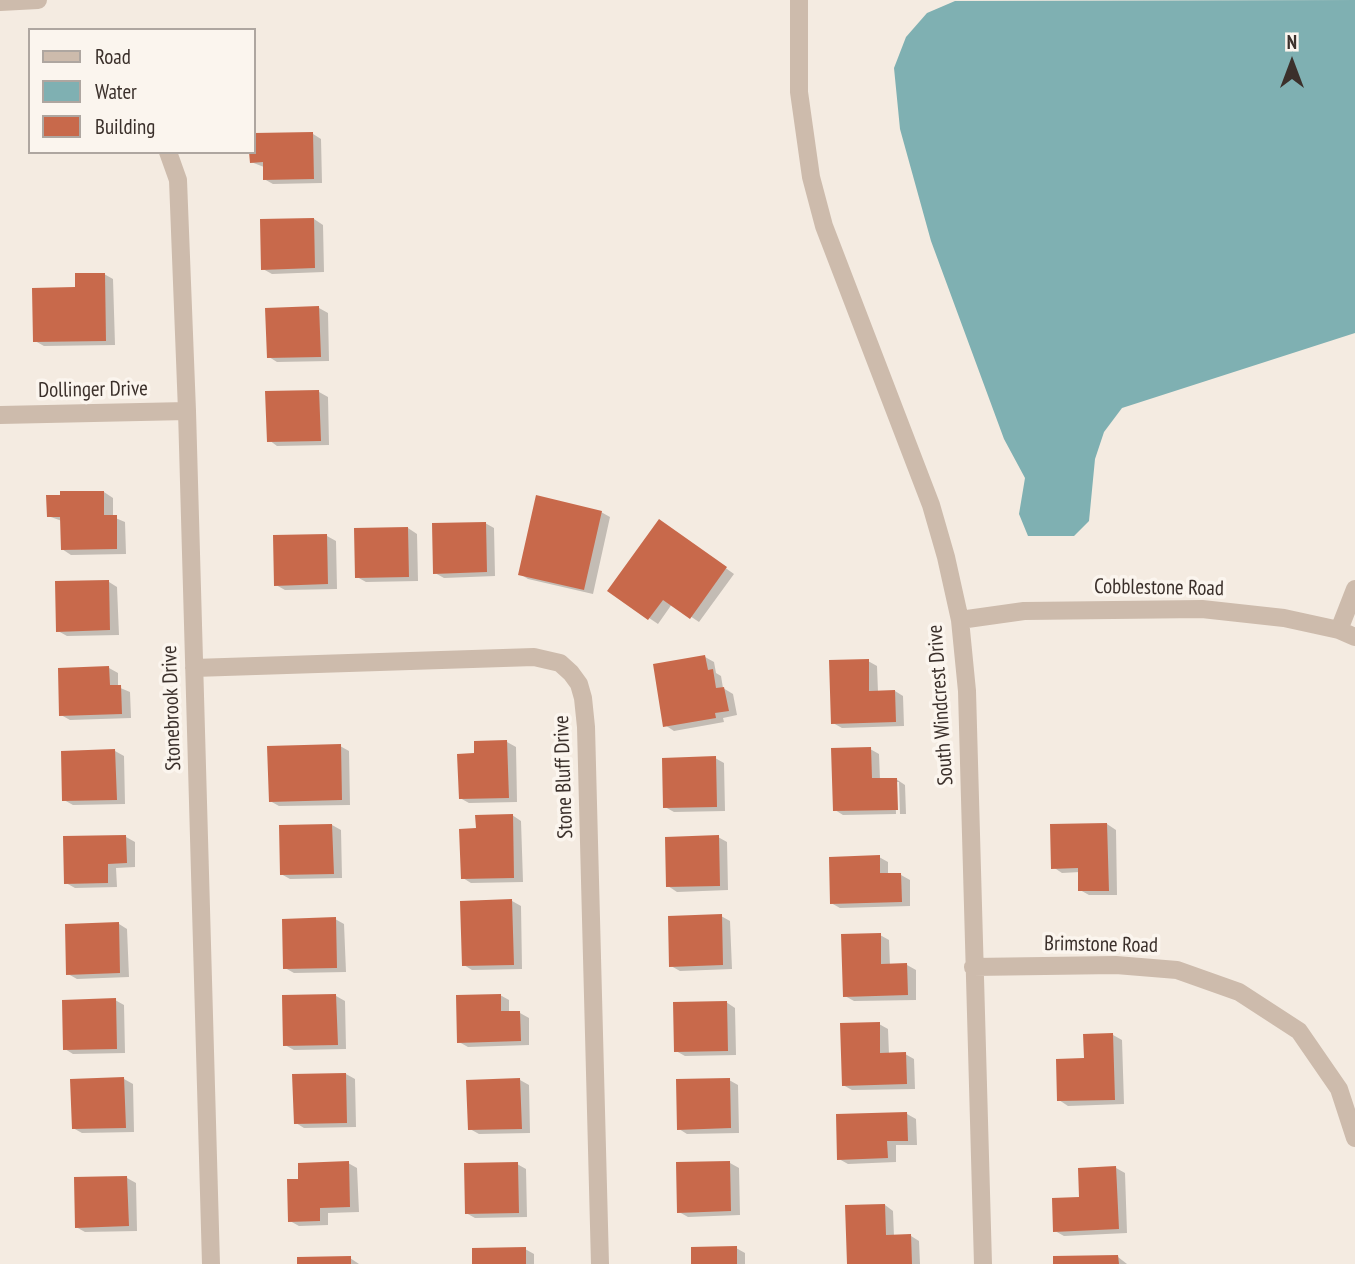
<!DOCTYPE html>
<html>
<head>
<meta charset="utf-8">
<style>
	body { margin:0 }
	#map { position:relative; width:1355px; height:1264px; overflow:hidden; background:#f4ebe1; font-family:"PT Sans Narrow",sans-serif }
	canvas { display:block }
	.legend { position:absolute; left:28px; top:28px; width:228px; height:126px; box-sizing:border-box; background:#fbf5ee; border:2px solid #aea6a0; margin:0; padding:9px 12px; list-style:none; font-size:21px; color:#3b302b }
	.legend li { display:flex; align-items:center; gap:14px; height:35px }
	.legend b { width:35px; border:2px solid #aea6a0 }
	.north { position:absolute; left:1257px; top:28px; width:70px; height:70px; -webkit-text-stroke:5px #fbf5ee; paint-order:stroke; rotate:0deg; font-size:19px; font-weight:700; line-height:28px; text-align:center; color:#3b302b }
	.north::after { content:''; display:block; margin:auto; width:24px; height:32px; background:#3b302b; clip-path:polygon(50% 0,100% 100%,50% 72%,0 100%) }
</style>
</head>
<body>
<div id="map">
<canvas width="1355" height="1264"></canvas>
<ul class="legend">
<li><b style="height:9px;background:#cdbbac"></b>Road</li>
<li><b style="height:19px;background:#7fb0b2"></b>Water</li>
<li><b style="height:19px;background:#c8694b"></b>Building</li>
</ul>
<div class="north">N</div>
</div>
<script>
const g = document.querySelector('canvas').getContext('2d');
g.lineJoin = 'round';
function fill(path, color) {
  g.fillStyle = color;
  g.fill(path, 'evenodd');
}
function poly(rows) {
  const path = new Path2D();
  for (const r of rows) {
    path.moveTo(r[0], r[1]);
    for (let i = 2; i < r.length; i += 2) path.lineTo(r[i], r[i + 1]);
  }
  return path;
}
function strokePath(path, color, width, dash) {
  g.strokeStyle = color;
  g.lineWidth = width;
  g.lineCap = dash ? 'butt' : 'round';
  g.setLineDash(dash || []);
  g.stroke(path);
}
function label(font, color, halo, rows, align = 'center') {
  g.font = font + ' "PT Sans Narrow",sans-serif';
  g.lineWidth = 7;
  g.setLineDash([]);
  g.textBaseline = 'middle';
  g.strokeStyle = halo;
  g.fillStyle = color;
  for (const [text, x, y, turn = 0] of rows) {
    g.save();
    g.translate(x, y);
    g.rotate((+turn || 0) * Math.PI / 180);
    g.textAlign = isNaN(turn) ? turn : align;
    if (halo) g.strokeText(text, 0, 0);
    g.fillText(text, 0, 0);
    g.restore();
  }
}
const water = poly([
	[1355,0,1355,333,1122,408,1104,432,1095,459,1089,521,1074,536,1028,536,1019,514,1025,478,1004,439,931,241,900,129,894,68,906,37,927,13,955,1]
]);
const shadow = poly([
	[313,134,321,139,322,183,273,184,264,179,264,167,251,162,254,135],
	[314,219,323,225,324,272,272,274,263,269],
	[104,274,113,279,115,345,44,346,35,341],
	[319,308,328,313,329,361,277,362,269,357],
	[319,392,328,397,329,445,277,446,269,440],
	[104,492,113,498,113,517,125,522,126,554,71,555,62,549,62,521,48,516],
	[601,512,610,517,593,594,528,579,520,574],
	[485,523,494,528,495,576,444,578,435,573],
	[668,527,734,574,699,622,672,604,658,624,609,591],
	[408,528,417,534,418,581,366,582,357,577],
	[327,536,336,541,337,589,285,590,276,585],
	[109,582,117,587,119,635,67,636,58,631],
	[705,657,714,662,716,673,721,676,723,688,733,694,737,715,723,718,724,722,674,731,665,725],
	[868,661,877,666,878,692,895,691,903,696,904,726,842,728,833,723],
	[109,668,118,673,118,687,130,692,131,718,70,720,61,715],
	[507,742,516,747,517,802,469,803,460,798,476,755],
	[340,746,349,751,350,805,279,806,270,801],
	[870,749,879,754,880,780,896,779,905,785,906,814,900,814,899,782,895,782,896,814,843,815,835,810],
	[115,751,124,756,125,804,73,805,64,800],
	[715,758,724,763,725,811,674,812,665,807],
	[512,815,521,821,523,882,471,883,463,878,478,830],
	[1107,824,1116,830,1117,895,1089,895,1080,890,1080,872,1062,873,1053,867],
	[332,825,341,830,342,878,290,879,281,874],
	[126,837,135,842,135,867,116,868,117,887,75,888,66,883],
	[718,837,727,842,728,890,677,892,668,886],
	[879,857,888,862,888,875,901,875,910,880,910,906,840,908,831,903],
	[512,901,521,906,522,969,472,970,464,965],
	[721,916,730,921,732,969,680,971,671,966],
	[335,919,344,924,346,972,294,973,285,968],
	[119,924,127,929,129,977,77,979,68,974],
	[880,935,889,940,890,966,907,965,916,970,916,1000,854,1001,845,996],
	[500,995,509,1000,509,1013,520,1013,529,1018,529,1045,468,1047,459,1042],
	[336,996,345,1001,346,1049,294,1050,285,1045],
	[115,1000,124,1005,125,1053,73,1054,65,1049],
	[726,1002,735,1008,736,1055,685,1056,676,1051],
	[879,1024,888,1029,889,1055,905,1054,914,1059,915,1089,852,1090,843,1085],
	[1113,1035,1122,1040,1124,1104,1068,1106,1059,1100,1085,1060],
	[346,1074,355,1079,356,1127,304,1128,296,1123],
	[124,1079,133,1084,134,1132,82,1133,73,1128],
	[520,1080,529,1085,530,1133,479,1134,470,1129],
	[729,1080,738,1085,739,1133,687,1134,679,1129],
	[907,1114,916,1119,917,1145,896,1145,896,1162,848,1164,839,1159],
	[348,1163,357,1168,359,1212,328,1213,328,1225,299,1226,290,1221,300,1180],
	[730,1163,739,1168,740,1215,688,1217,679,1212],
	[517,1164,526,1169,527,1217,475,1218,466,1213],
	[1116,1168,1125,1173,1127,1233,1064,1236,1055,1231,1081,1198],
	[127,1178,136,1183,137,1231,85,1232,76,1227],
	[885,1205,893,1211,894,1237,911,1236,919,1241,920,1264,849,1264],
	[736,1248,745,1253,745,1264,693,1264],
	[525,1249,534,1254,534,1264,474,1264],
	[1118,1257,1127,1264,1055,1264],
	[350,1258,359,1264,299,1264]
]);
const building = poly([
	[313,132,314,179,263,180,263,162,250,163,249,152,254,152,254,133],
	[314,218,315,268,261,270,260,219],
	[75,273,105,273,106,341,33,342,32,288,75,287],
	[319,306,321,357,267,358,265,308],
	[319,390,321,441,267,442,265,391],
	[60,491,104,491,104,515,117,515,117,549,61,550,60,517,47,517,46,495,60,495],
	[536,495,602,511,584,590,518,575],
	[659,519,727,567,690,619,663,600,648,620,607,591],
	[486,522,487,572,433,574,432,523],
	[408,527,409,577,355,578,354,528],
	[327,534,328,584,274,586,273,535],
	[109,580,110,630,56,632,55,581],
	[705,655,708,670,713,669,716,688,724,687,729,711,715,713,716,718,663,727,653,664],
	[869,659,869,691,895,690,896,722,831,724,829,660],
	[109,666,110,685,121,685,122,714,59,716,58,668],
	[507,740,509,798,459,799,457,754,474,753,474,741],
	[341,744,342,800,269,802,267,746],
	[871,747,872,778,897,778,898,810,833,811,831,748],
	[115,749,117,800,62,801,61,751],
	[716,756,717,807,663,808,662,758],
	[513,814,514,878,461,879,459,829,476,828,475,815],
	[1107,823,1109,891,1078,891,1078,868,1051,869,1050,824],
	[332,824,334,874,280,875,279,825],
	[126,835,127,863,108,864,108,883,64,884,63,836],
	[719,835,720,886,666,887,665,837],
	[880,855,880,873,901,873,902,902,830,904,829,857],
	[512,899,514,965,462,966,460,901],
	[722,914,723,965,669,967,668,916],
	[336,917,337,968,283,969,282,919],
	[119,922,120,973,66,975,65,924],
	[881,933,881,964,907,963,908,995,843,997,841,934],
	[336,994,338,1045,283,1046,282,995],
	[501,994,501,1011,520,1011,521,1041,457,1043,456,995],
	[116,998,117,1049,63,1050,62,1000],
	[727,1001,728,1051,674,1052,673,1002],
	[880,1022,880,1053,906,1052,907,1084,842,1086,840,1023],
	[1113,1033,1115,1100,1057,1101,1056,1059,1084,1058,1083,1034],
	[346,1073,347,1123,294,1124,292,1074],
	[124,1077,126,1128,72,1129,70,1079],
	[520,1078,522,1129,468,1130,466,1080],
	[730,1078,731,1128,677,1130,676,1079],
	[907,1112,908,1141,887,1141,888,1158,837,1160,836,1114],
	[349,1161,350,1207,320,1208,320,1221,288,1222,287,1179,298,1179,298,1163],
	[730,1161,731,1211,677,1213,676,1162],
	[518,1162,519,1213,465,1214,464,1163],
	[1116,1166,1119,1229,1053,1232,1052,1198,1079,1197,1078,1168],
	[127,1176,129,1226,75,1228,74,1177],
	[885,1204,886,1235,911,1234,912,1264,847,1264,845,1205],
	[737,1246,737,1264,691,1264,691,1247],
	[526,1247,526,1264,472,1264,472,1248],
	[1118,1255,1119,1264,1053,1264,1053,1256],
	[351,1256,351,1264,297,1264,297,1257]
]);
const minor = poly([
	[799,0,799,92,811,177,824,226,931,505,946,557,960,620,967,691,983,1264],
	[0,2,38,0],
	[168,152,178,180,187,411,211,1264],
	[0,415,187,411],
	[960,620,1024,611,1202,609,1284,618,1339,630,1355,637],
	[1339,630,1355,589],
	[194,668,534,657,560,663,571,673,579,684,583,698,586,727,600,1264],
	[973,967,1116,965,1177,970,1239,992,1299,1031,1339,1089,1355,1138]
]);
const streetNames = [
	["Dollinger Drive",93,390,-1],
	["Cobblestone Road",1159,588,1],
	["South Windcrest Drive",941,705,-94],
	["Stonebrook Drive",172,708,-92],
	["Stone Bluff Drive",564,777,-92],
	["Brimstone Road",1101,945,1]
];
fill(water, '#7fb0b2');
fill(shadow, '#0003');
fill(building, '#c8694b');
strokePath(minor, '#cdbbac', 18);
label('21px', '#3b302b', '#fbf5ee', streetNames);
</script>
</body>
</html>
